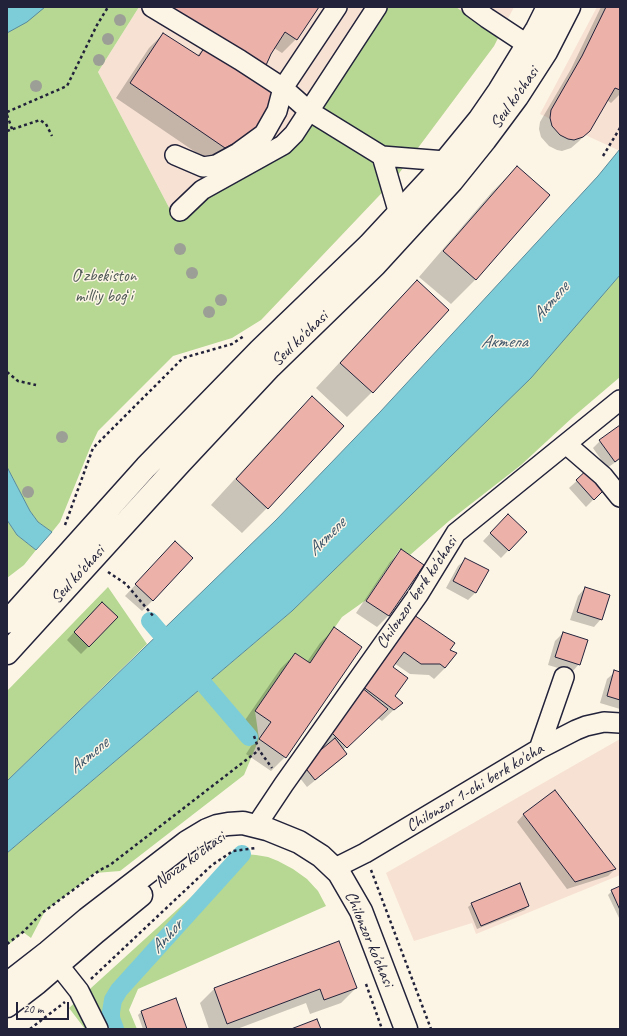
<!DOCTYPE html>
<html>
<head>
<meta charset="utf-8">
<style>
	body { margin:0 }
	#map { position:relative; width:627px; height:1036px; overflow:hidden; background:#fcf5e5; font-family:Caveat,sans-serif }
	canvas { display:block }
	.frame { position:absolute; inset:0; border:8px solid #22223b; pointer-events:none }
	.scale { position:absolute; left:16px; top:1002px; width:53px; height:18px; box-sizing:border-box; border:2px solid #22223b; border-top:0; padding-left:5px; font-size:12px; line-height:14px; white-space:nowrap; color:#22223b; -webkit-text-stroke:3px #fcf5e5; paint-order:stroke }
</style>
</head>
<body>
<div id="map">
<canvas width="627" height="1036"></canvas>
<div class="frame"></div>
<div class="scale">20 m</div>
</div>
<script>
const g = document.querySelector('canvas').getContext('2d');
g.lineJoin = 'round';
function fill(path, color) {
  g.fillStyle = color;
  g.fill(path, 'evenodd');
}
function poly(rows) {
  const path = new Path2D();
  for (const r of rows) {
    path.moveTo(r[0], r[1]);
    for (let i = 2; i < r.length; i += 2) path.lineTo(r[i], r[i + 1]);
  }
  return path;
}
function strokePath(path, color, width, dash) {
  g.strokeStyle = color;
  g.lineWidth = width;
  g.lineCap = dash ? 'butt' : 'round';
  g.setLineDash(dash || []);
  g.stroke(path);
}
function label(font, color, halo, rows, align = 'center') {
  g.font = font + ' Caveat,sans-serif';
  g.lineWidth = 3;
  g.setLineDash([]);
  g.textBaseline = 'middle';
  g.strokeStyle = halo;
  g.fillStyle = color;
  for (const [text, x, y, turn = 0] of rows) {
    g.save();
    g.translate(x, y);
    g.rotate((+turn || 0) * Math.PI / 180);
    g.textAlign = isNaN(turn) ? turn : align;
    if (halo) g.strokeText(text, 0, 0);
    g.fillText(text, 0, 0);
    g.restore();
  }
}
const built = poly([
	[139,7,514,7,494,46,394,180,261,320,175,219,98,72],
	[597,7,620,7,620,151,540,114],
	[620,739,620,875,476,934,472,923,414,941,386,873]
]);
const green = poly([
	[7,7,139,7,98,72,175,219,200,195,271,158,383,7,456,7,498,38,494,46,394,180,261,320,232,338,173,356,98,431,90,448,60,522,52,532,38,522,30,511,7,467],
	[620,275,620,377,573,417,521,465,449,521,410,555,400,549,366,600,342,617,310,663,295,653,255,711,259,739,244,775,120,871,95,873,45,911,31,938,23,932,7,946,7,853,292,611,526,382],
	[7,520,17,535,36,550,24,565,7,578],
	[108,587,147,644,7,781,7,691],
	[244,854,256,855,268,857,278,861,293,869,307,879,318,891,326,906,138,989,129,1010,137,1029,85,1029,69,1008,233,859]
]);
const water = poly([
	[7,7,45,7,27,22,7,33,7,7],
	[620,149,620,275,531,378,292,611,7,853,7,781,276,520,380,412,598,176,620,149],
	[7,467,30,511,38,522,52,532,36,550,17,535,7,520,7,467]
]);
const shadow = poly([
	[172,7,318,7,296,39,282,53,274,48,262,71,255,132,210,162,116,98,149,48,163,34,197,56,202,50,182,37,157,23],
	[601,7,620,7,620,94,611,103,607,100,589,131,578,142,571,148,562,151,557,150,549,146,541,137,539,129,540,122,571,69],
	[517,167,476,279,451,304,419,277,492,192],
	[417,281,372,392,347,417,316,388,392,306],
	[312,398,343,426,267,508,242,533,211,505,287,422],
	[620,426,620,459,607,468,593,448,600,441],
	[590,469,606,487,586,507,569,488],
	[501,522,526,532,501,558,483,541],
	[401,551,422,565,388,616,377,627,356,613,390,562],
	[164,554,153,600,142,611,125,596],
	[466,559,487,570,475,593,468,600,446,588,458,566],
	[585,588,601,619,594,627,570,620,578,596],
	[94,610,89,646,81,654,67,640],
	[403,628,449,650,445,668,434,679,429,675,410,674,394,663,391,667,394,697,401,703,382,721,378,718,343,750,346,754,339,761,307,787,296,773,325,748,318,741],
	[334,629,285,757,271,771,246,754,257,737,241,726,281,668,295,654,307,662,320,643],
	[563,633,579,664,572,672,548,665,555,641],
	[615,672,620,673,620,709,600,703,607,679],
	[524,814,615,869,608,876,567,889,517,822],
	[620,888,620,920,608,895,612,891],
	[472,904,528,906,525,910,477,929,468,907],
	[339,943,356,988,341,1003,310,1014,306,1003,237,1029,209,1029,200,1003,214,989],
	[141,1012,186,1029,143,1029,138,1015]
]);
const canal = poly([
	[150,621,249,737],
	[115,1029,111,1018,111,1012,113,1000,119,990,242,854]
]);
const building = poly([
	[171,7,319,7,297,40,285,32,271,54,263,72,241,53,196,22,170,8,171,7],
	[606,7,620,7,620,90,615,88,590,131,583,137,574,140,568,139,560,135,552,126,550,118,551,110,582,56,606,7],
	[163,33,199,56,206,45,280,94,255,133,225,148,130,83,163,33],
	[517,166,550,195,476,280,443,251,517,166],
	[417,280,449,310,373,393,340,363,417,280],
	[312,396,344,426,268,509,236,479,312,396],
	[620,425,620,458,615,462,599,440,620,425],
	[590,467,607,487,594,500,576,480,590,467],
	[508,514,527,532,509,551,490,533,508,514],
	[175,541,193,558,153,601,135,584,175,541],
	[401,549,424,565,389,616,366,601,401,549],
	[465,558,489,570,476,593,453,581,465,558],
	[585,587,610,595,602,620,577,612,585,587],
	[102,602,118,617,89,647,74,632,102,602],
	[414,615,455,643,450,650,457,653,445,668,440,664,421,664,404,652,393,667,408,678,395,696,403,703,394,710,362,686,414,615],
	[334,627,362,647,286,758,259,739,271,722,255,711,295,653,310,663,334,627],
	[563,632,588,640,580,665,555,657,563,632],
	[614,670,620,672,620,700,607,696,614,670],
	[361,687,388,709,347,748,328,729,361,687],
	[335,738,347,754,315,780,303,765,335,738],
	[555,790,616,869,575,882,523,814,555,790],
	[520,883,529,906,481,926,471,903,520,883],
	[620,886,620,910,611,890,620,886],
	[339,941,357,988,324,1000,320,989,227,1024,214,988,339,941],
	[176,998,187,1029,147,1029,141,1011,176,998],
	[317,1019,321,1029,291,1029,317,1019]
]);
const path = poly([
	[7,112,67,86,97,25,108,7],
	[7,115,12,129],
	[7,131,40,120,46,124,52,136],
	[603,156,620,128],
	[7,372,18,381,36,385],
	[65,525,93,448,183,358,232,344,244,336],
	[108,572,126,584,154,617],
	[254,736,259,750,272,768],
	[371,870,431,1029],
	[7,944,23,932,42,913,100,870,110,865,259,750],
	[91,979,212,865,233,851,256,848],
	[366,984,382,1029],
	[30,1029,65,1002]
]);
const minor = poly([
	[152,7,240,60,283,88,309,111,382,156,445,161],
	[472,7,487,18,528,45],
	[175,155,203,167,216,165,238,153,264,134,277,111,283,88,337,7],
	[382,156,399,214],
	[180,211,202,190,283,145,294,134,377,7],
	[566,444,603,476,620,497],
	[539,749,564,677],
	[256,826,284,784,418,595,456,533,620,400],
	[335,868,365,853,539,749,576,730,586,726,604,722,620,723],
	[49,953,79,991,98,1029]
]);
const major = poly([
	[7,622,146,467,260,350,369,245,434,175,479,120,499,91,537,29,548,7],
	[7,653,180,463,270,367,375,265,452,181,485,140,517,97,546,52,569,7],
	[7,984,48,952,87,919,187,842,207,830,217,826,228,824,243,823,267,829,299,842,321,856,339,873,361,911,406,1029],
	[7,1006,37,983,96,932,141,895]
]);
const trees = [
	[120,20],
	[108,39],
	[99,60],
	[36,86],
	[180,249],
	[192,273],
	[221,300],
	[209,312],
	[62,437],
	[28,492]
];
const streetNames = [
	["Seul ko'chasi",515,98,-55],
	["Seul ko'chasi",300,339,-44],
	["Seul ko'chasi",78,575,-48],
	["Chilonzor berk ko'chasi",417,593,-56],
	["Chilonzor 1-chi berk ko'cha",475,788,-31],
	["Novza ko'chasi",190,860,-36],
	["Chilonzor ko'chasi",369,939,67]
];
const parkNames = [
	["Oʻzbekiston",104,277],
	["milliy bogʻi",104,297]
];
const waterNames = [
	["Актепе",551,302,-49],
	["Актепа",504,342],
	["Актепе",327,537,-45],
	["Актепе",89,756,-40],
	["Anhor",167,937,-48]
];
fill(built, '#f7e1d3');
fill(green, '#b6d893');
fill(water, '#7dcdd9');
strokePath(water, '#59899a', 1);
fill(shadow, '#0003');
strokePath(canal, '#7dcdd9', 18);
fill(building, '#ecb2a9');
strokePath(building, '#22223b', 1);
strokePath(minor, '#22223b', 22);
strokePath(major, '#22223b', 25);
strokePath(path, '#22223b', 2.5, [3, 3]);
strokePath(minor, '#fcf5e5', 19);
strokePath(major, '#fcf5e5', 22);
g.fillStyle = '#9c9f96';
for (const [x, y] of trees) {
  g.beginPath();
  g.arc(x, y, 6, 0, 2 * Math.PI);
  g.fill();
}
label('17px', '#22223b', '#fcf5e5', streetNames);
label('17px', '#4e5955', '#fcf5e5', parkNames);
label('italic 18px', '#3d556a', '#fcf5e5', waterNames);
</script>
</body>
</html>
